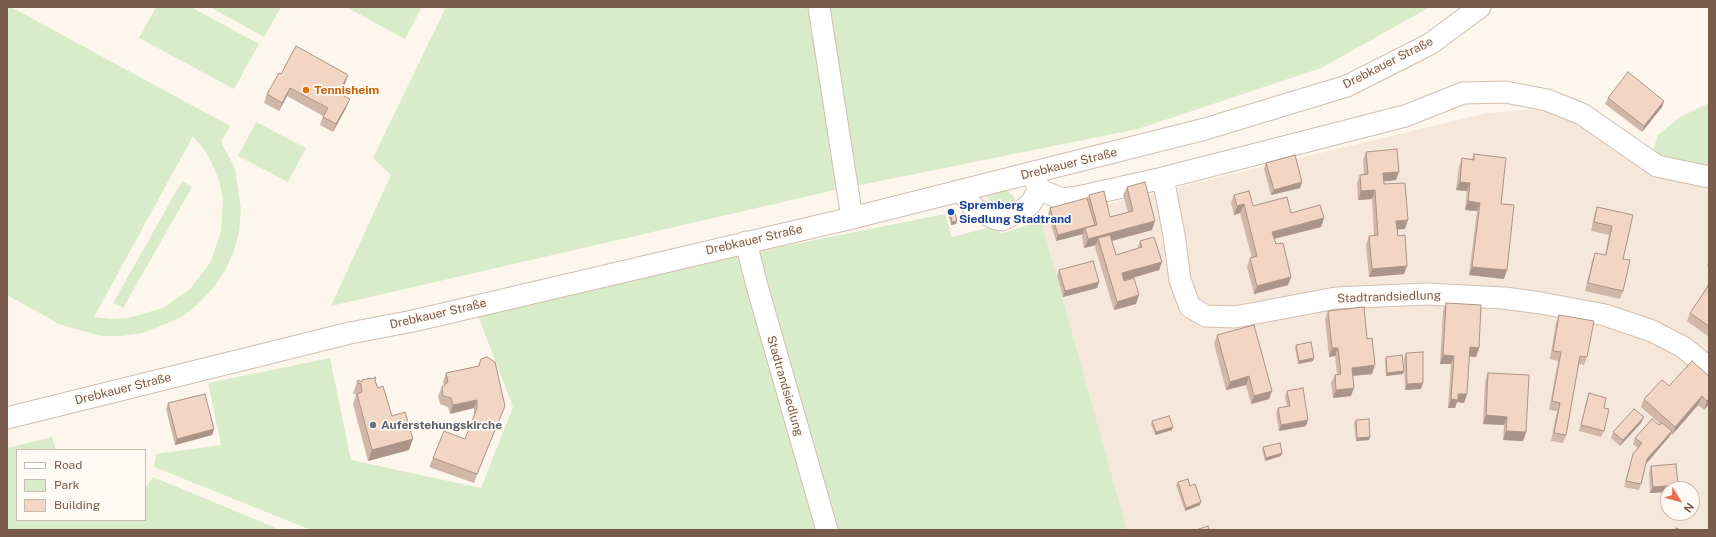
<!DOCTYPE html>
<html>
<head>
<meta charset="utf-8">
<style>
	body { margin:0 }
	#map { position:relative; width:1716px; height:537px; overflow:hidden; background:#fdf6ec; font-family:"Public Sans",sans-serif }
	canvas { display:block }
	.frame { position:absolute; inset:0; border:8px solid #7a5c4d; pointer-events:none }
	.legend { position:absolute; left:16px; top:449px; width:130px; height:72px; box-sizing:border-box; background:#fffaf3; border:1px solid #cabbb1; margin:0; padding:5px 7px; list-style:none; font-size:12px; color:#7a5c4d }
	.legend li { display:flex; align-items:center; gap:8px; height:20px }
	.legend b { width:20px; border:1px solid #cabbb1 }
	.north { position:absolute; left:1660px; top:481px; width:40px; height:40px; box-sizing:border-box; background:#fffaf3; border:1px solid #cabbb1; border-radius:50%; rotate:127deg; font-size:11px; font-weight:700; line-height:16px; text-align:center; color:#7a5c4d }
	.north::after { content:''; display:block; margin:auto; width:14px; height:18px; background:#e76f51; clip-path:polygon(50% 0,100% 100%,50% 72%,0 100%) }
</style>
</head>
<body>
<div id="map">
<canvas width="1716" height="537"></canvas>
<div class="frame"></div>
<ul class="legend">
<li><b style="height:5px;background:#fff"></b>Road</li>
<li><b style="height:11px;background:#d8ecc9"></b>Park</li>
<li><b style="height:11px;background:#f3d5c3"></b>Building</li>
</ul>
<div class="north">N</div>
</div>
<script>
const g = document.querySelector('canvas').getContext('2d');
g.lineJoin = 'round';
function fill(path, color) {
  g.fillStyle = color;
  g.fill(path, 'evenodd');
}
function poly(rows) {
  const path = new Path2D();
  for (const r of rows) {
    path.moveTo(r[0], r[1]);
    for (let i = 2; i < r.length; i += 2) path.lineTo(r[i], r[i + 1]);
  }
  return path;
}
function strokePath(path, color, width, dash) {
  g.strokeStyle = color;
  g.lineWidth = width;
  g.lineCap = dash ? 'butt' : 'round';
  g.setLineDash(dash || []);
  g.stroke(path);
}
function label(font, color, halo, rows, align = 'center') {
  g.font = font + ' "Public Sans",sans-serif';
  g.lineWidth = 3.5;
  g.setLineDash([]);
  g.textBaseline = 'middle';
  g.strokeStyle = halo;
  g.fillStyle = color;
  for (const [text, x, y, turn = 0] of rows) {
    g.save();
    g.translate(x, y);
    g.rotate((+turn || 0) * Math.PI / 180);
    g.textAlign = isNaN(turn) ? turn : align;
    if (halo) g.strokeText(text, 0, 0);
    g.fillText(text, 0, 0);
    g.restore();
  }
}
const residential = poly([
	[1550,108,1709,184,1709,530,1127,530,1041,220,1487,113],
	[1668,489,1692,489,1692,513,1668,513]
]);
const green = poly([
	[7,7,11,7,230,126,221,142,235,168,241,210,239,231,234,251,225,271,213,288,199,303,182,317,143,333,122,336,101,336,61,325,7,295],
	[193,136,206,152,214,168,220,183,223,200,221,232,210,263,190,289,163,308,128,318,113,319,94,317],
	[156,7,191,7,259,44,234,89,139,38],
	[210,7,281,7,264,37],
	[346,7,422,7,405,39],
	[446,7,1430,7,1321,68,1138,129,835,190,331,306,391,175,373,158],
	[1709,103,1709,167,1652,153,1658,135,1680,117],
	[256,122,306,148,288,182,238,156],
	[182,181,192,187,123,308,113,303],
	[1006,189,1014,197,1015,202,1003,209,998,207,983,194],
	[945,214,952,237,998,225,1001,234,1041,220,1127,530,311,530,154,467,156,454,221,445,208,383,330,358,351,460,481,488,513,407,475,308],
	[52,437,56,450,17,450,17,520,145,520,145,488,153,477,281,530,7,530,7,448]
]);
const minor = poly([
	[819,7,852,218],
	[1033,172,1036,184,1043,191,1062,199,1078,197,1163,178,1405,116,1463,93,1505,92,1547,100,1582,114,1657,166,1709,177],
	[1163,178,1174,235,1180,280,1190,307,1206,316,1235,317,1336,298,1426,294,1504,298,1541,303,1605,315,1652,331,1683,347,1709,368],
	[965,190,967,199,975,209,996,219,1002,220,1024,209,1031,203,1039,189],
	[746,242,757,286,827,530],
	[7,418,350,333,413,321,852,218,1205,129,1347,86,1430,44,1480,7]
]);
const wall = poly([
	[281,74,345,84,340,94,346,108,333,132,320,125,323,116,287,96,279,111,264,103,267,94],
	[1608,98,1664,101,1662,107,1642,132,1605,104],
	[1366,152,1396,180,1384,181,1384,184,1405,229,1397,229,1404,274,1369,277,1366,245,1369,236,1374,236,1372,199,1358,200,1357,183,1360,175,1364,174,1363,160],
	[1474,154,1501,204,1504,279,1469,275,1477,211,1465,210,1467,191,1456,190,1459,167,1462,158,1472,159],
	[1266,163,1302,182,1300,188,1271,195,1264,169],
	[1127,187,1152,230,1112,241,1116,255,1137,249,1140,241,1162,262,1159,270,1124,280,1136,304,1114,310,1095,247,1096,245,1084,248,1082,236,1083,234,1056,241,1048,214,1050,208,1088,199,1089,195,1110,217,1128,212,1123,195],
	[1234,195,1253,206,1324,218,1321,227,1274,239,1276,244,1291,277,1288,285,1254,294,1247,267,1250,258,1252,258,1240,213,1234,215,1231,203],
	[1597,207,1633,215,1623,259,1623,291,1620,299,1585,291,1592,261,1595,253,1605,255,1609,235,1591,231,1594,216],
	[950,211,957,221,956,224,951,225,948,214],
	[1709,259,1709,267,1707,266],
	[1059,270,1099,282,1097,288,1063,297,1057,276],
	[1709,281,1709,337,1687,321,1690,313,1705,290],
	[1446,303,1479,348,1476,357,1469,356,1467,394,1464,403,1457,402,1455,408,1448,408,1451,364,1440,364,1443,311],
	[1328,311,1367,339,1372,374,1353,376,1351,396,1333,398,1331,383,1335,375,1337,374,1335,356,1329,357,1325,319],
	[1559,315,1587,357,1584,365,1579,364,1566,435,1563,443,1551,441,1557,411,1549,410,1558,361,1550,359,1556,323],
	[1217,335,1272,391,1269,399,1251,404,1246,385,1226,390,1214,344],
	[1296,345,1313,361,1298,364,1295,348],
	[1406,353,1421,389,1405,390,1404,358],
	[1386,357,1403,374,1386,376,1385,360],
	[481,359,501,415,474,483,429,467,433,458,465,439,474,416,474,408,450,414,448,407,440,404,438,396,442,387,444,385,443,382,446,373,478,366],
	[1488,373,1526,432,1523,441,1503,440,1504,425,1483,424,1485,382],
	[1709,376,1709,404,1704,410,1698,405,1672,435,1671,434,1669,437,1646,464,1641,484,1639,490,1624,487,1631,460,1633,454,1638,448,1633,444,1635,438,1660,424,1641,407,1644,399,1669,386],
	[375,381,392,416,409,450,368,461,353,404,356,395,353,393,357,382],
	[1287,391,1306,426,1279,431,1276,414,1278,408,1287,406,1285,397],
	[1589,393,1604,408,1604,431,1601,437,1579,431,1587,399],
	[168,403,214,429,212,435,175,445,166,409],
	[1356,420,1369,440,1356,441,1354,423],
	[1152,421,1172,430,1155,435,1151,424],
	[1641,423,1620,446,1611,438,1613,432],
	[1263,447,1281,456,1265,461,1262,450],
	[1651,466,1668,489,1668,492,1650,493,1649,472],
	[1178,482,1190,486,1200,505,1185,511,1176,485]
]);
const shadedWall = poly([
	[348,75,345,84,335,101,338,93],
	[290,88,287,96,279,111,282,103],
	[350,99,346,108,333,132,336,124],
	[1664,101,1662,107,1642,132,1644,126],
	[1399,172,1396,180,1380,182,1383,173],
	[1302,182,1300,188,1271,195,1274,190],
	[1460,182,1470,183,1467,191,1456,190],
	[1375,190,1372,199,1358,200,1361,191],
	[1468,201,1480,203,1477,211,1465,210],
	[1244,204,1240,213,1234,215,1237,206],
	[1324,218,1321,227,1269,240,1272,232],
	[1408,220,1405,229,1393,230,1396,221],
	[957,221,956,224,951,225,952,222],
	[1155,221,1152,230,1100,244,1098,238,1096,245,1084,248,1088,239],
	[1095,225,1085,228,1083,234,1056,241,1058,235],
	[1162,262,1159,270,1119,282,1122,273],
	[1407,266,1404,274,1369,277,1372,269],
	[1472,267,1507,270,1504,279,1469,275],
	[1291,277,1288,285,1254,294,1257,286],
	[1099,282,1097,288,1063,297,1065,291],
	[1139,295,1136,304,1114,310,1117,302],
	[1470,347,1479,348,1476,357,1466,356],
	[1332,348,1338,348,1335,356,1329,357],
	[1443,355,1454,356,1451,364,1440,364],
	[1314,358,1313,361,1298,364,1299,361],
	[1375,365,1372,374,1349,376,1352,368],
	[1404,371,1403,374,1386,376,1387,373],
	[1249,376,1246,385,1226,390,1230,382],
	[1423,383,1421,389,1405,390,1407,384],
	[1354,388,1351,396,1333,398,1336,390],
	[1272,391,1269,399,1251,404,1254,396],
	[1458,394,1467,394,1464,403,1457,402,1455,408,1448,408,1451,399],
	[1702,396,1698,405,1672,435,1675,427],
	[1709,399,1709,404,1704,410,1707,401],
	[477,400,474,408,450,414,453,405],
	[1486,415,1507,417,1504,425,1483,424],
	[1644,417,1641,423,1620,446,1623,440],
	[1308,420,1306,426,1279,431,1281,425],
	[1173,427,1172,430,1155,435,1156,432],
	[214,429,212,435,175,445,177,439],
	[1506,431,1526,432,1523,441,1503,440],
	[1672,431,1669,437,1645,465,1647,459],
	[1370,437,1369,440,1356,441,1357,438],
	[413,439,409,450,368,461,372,450],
	[1282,453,1281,456,1265,461,1266,458],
	[1678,485,1676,489,1668,489,1668,492,1650,493,1653,487],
	[1201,502,1200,505,1185,511,1186,508]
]);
const building = poly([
	[296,46,348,75,338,93,350,99,336,124,323,117,328,108,290,88,282,103,267,94,279,73,281,74,296,46],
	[1628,72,1664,101,1644,126,1608,98,1628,72],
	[1397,149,1399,172,1383,173,1384,184,1405,183,1408,220,1396,221,1398,236,1405,235,1407,266,1372,269,1369,236,1378,235,1375,190,1361,191,1360,175,1368,174,1366,152,1397,149],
	[1474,154,1506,158,1501,204,1514,205,1507,270,1472,267,1480,203,1468,201,1470,183,1460,182,1462,158,1474,160,1474,154],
	[1295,155,1302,182,1274,190,1266,163,1295,155],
	[1145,182,1155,221,1088,239,1085,228,1097,225,1089,195,1104,191,1110,217,1133,211,1127,187,1145,182],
	[1249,191,1253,206,1287,197,1291,213,1320,205,1324,218,1272,232,1276,244,1283,243,1291,277,1257,286,1250,258,1257,256,1244,204,1237,206,1234,195,1249,191],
	[1087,198,1095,225,1058,235,1050,208,1087,198],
	[1597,207,1633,215,1623,259,1630,260,1623,291,1588,283,1595,253,1606,255,1612,226,1594,222,1597,207],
	[954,210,957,221,952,222,950,211,954,210],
	[1110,235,1116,255,1142,247,1140,241,1154,237,1162,262,1122,273,1124,281,1134,278,1139,295,1117,302,1098,238,1110,235],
	[1093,261,1099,282,1065,291,1059,270,1093,261],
	[1709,285,1709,326,1690,313,1709,285],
	[1446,303,1481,305,1479,348,1470,347,1467,394,1458,394,1458,400,1451,399,1454,356,1443,355,1446,303],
	[1364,307,1367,339,1372,338,1375,365,1352,368,1354,388,1336,390,1335,375,1341,374,1338,348,1332,348,1328,311,1364,307],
	[1559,315,1594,321,1587,357,1580,356,1566,435,1554,433,1560,403,1552,401,1561,352,1553,351,1559,315],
	[1254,325,1272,391,1254,396,1249,376,1230,382,1217,335,1254,325],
	[1311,342,1314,358,1299,361,1296,345,1311,342],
	[1423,352,1423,383,1407,384,1406,353,1423,352],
	[1402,355,1404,371,1387,373,1386,357,1402,355],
	[487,357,495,362,505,406,477,474,433,458,444,431,465,439,477,408,477,400,453,405,451,398,443,396,442,387,448,382,446,373,479,366,481,359,487,357],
	[1692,361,1709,376,1709,399,1707,401,1702,396,1675,427,1644,399,1662,380,1669,386,1692,361],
	[1488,373,1529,375,1526,432,1506,431,1507,417,1486,415,1488,373],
	[375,377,376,378,375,381,378,388,383,386,392,416,405,412,413,439,372,450,357,394,362,392,361,384,357,382,358,380,362,382,362,380,371,378,373,379,375,377],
	[1303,388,1308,420,1281,425,1278,408,1290,406,1287,391,1303,388],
	[1589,393,1606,398,1604,408,1609,409,1604,431,1581,425,1589,393],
	[205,394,214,429,177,439,168,403,205,394],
	[1634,409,1644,417,1623,440,1613,432,1634,409],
	[1169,416,1173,427,1156,432,1152,421,1169,416],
	[1369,419,1370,437,1357,438,1356,420,1369,419],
	[1652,419,1659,425,1662,423,1672,431,1647,459,1641,484,1626,481,1633,454,1642,443,1635,438,1652,419],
	[1280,443,1282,453,1266,458,1263,447,1280,443],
	[1676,464,1678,485,1653,487,1651,466,1676,464],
	[1188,479,1190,486,1195,484,1201,502,1186,508,1178,482,1188,479],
	[1208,526,1209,530,1196,530,1208,526],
	[1676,528,1681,530,1675,530,1676,528]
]);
const markers = [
	[306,90,4,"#e8710a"],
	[951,212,4,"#1a4fb4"],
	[373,425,4,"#6b7280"]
];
const streetNames = [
	["Drebkauer Straße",1388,63,-27],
	["Drebkauer Straße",1069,164,-14],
	["Drebkauer Straße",754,240,-13],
	["Stadtrandsiedlung",1389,297,-2],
	["Drebkauer Straße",438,314,-13],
	["Stadtrandsiedlung",785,386,74],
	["Drebkauer Straße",123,389,-14]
];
const foodNames = [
	["Tennisheim",314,90]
];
const transitNames = [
	["Spremberg",959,205],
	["Siedlung Stadtrand",959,219]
];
const worshipNames = [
	["Auferstehungskirche",381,425]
];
fill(residential, '#f5e8da');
fill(green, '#d8ecc9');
strokePath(minor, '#d1beb0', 23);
strokePath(minor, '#fff', 21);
fill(wall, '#d1b7a8');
fill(shadedWall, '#aa9588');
fill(building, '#f3d5c3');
strokePath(building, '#aa9588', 1);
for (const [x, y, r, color] of markers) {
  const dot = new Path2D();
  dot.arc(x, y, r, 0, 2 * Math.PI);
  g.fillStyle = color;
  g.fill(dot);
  strokePath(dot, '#fffaf3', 1.5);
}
label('12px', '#7a5c4d', '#fffaf3', streetNames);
label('bold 12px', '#c56008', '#fffaf3', foodNames, 'left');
label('bold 12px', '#164399', '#fffaf3', transitNames, 'left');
label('bold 12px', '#5b616d', '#fffaf3', worshipNames, 'left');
</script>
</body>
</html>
